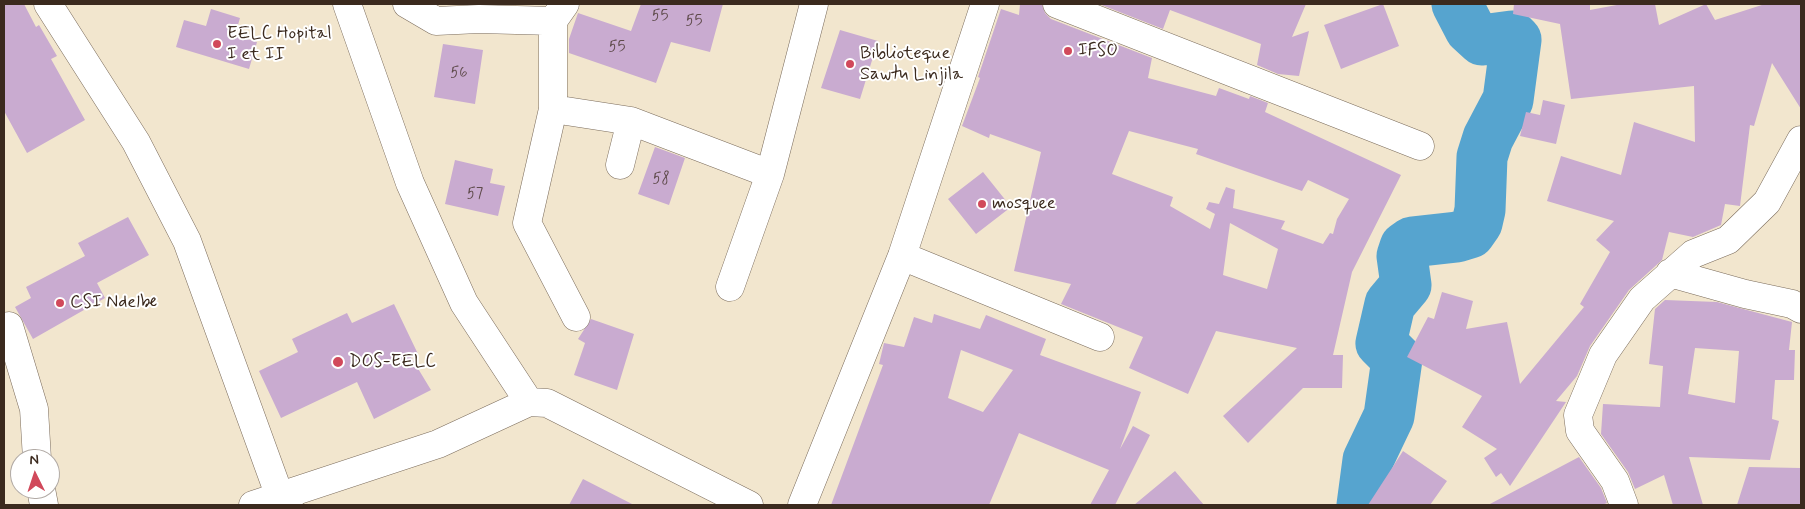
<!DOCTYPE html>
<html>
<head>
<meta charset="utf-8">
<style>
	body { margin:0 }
	#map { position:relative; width:1805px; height:509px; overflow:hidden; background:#f2e6ce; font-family:Mynerve,sans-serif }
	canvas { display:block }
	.frame { position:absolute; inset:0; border:5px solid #3b2a1e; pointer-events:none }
	.north { position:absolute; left:10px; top:449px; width:50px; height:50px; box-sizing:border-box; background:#fff; border:1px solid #b1aaa5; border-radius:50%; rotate:356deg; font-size:14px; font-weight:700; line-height:20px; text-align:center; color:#3b2a1e }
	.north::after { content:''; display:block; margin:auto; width:18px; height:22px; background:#d1495b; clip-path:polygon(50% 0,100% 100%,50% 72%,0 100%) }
</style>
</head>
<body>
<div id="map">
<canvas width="1805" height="509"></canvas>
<div class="frame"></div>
<div class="north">N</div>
</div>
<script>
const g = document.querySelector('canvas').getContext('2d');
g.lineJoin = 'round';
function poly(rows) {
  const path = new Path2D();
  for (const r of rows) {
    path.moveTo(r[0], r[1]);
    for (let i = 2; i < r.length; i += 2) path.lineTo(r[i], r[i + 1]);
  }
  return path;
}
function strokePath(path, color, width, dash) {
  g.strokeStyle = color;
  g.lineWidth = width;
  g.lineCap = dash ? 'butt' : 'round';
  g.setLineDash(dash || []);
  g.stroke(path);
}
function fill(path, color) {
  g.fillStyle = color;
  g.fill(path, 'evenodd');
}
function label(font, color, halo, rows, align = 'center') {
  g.font = font + ' Mynerve,sans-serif';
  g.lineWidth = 4;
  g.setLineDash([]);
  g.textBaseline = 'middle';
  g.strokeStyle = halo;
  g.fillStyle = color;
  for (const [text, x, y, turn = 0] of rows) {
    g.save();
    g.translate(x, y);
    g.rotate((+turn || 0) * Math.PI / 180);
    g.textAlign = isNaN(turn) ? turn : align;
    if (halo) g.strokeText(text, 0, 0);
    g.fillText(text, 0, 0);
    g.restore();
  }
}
const river = poly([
	[1362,505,1368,460,1389,416,1397,359,1381,343,1390,304,1406,285,1402,256,1405,247,1412,242,1457,237,1470,233,1477,223,1480,210,1482,157,1488,138,1508,100,1516,40,1512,36,1482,40,1470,29,1457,4]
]);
const building = poly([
	[4,4,24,4,36,27,39,25,57,56,51,59,85,120,27,153,4,111],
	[641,4,723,4,710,52,671,42,656,83,569,53,569,39,578,13,631,31],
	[1020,4,1042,4,1045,13,1051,19,1152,58,1148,78,1216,96,1219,88,1249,99,1250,96,1268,103,1265,112,1401,175,1352,272,1333,355,1343,355,1342,388,1303,388,1248,443,1223,416,1297,348,1216,331,1188,394,1129,368,1143,337,1061,304,1071,284,1014,271,1041,152,990,134,989,138,962,126,980,78,978,77,1001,9,1019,15],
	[1129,131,1198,149,1196,154,1302,191,1308,180,1349,199,1337,219,1333,234,1330,233,1323,244,1281,229,1285,221,1233,208,1235,190,1226,187,1219,204,1209,202,1206,209,1215,214,1210,229,1170,206,1173,197,1112,174],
	[1230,223,1278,249,1267,289,1223,275],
	[1099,4,1306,4,1292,37,1309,31,1299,76,1278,74,1257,65,1261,44,1170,10,1163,29],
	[1383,4,1399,46,1341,69,1324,25],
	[1514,4,1590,4,1590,10,1622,4,1655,4,1659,25,1706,4,1715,20,1765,4,1801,4,1801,109,1772,63,1754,126,1750,125,1740,206,1725,204,1721,225,1693,237,1669,232,1662,260,1629,290,1590,346,1577,376,1556,401,1566,402,1510,486,1501,473,1496,477,1484,458,1497,449,1462,427,1482,396,1407,357,1428,317,1434,319,1442,292,1473,301,1466,329,1507,322,1520,384,1584,307,1580,304,1610,252,1596,240,1614,221,1547,201,1561,156,1621,175,1634,122,1695,142,1694,86,1571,99,1560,24,1513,14],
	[211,9,240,18,235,35,257,42,249,69,176,47,184,20,206,26],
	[840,30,878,41,860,99,821,88],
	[443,44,483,50,475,104,434,97],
	[1543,100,1565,105,1556,144,1520,136,1526,112,1540,115],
	[655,147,685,158,669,205,638,194],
	[455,160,493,169,490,183,505,186,498,216,445,204],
	[983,172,1011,207,976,234,948,199],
	[128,217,149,255,97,283,105,298,33,339,15,307,31,298,26,287,85,256,78,243],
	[1665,300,1717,302,1792,322,1789,350,1795,350,1794,380,1775,380,1772,419,1779,421,1770,460,1689,457,1703,505,1673,505,1664,475,1635,489,1628,472,1601,434,1603,404,1660,407,1663,366,1649,364,1655,309],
	[1695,348,1739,351,1735,403,1688,394],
	[394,304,418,354,411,357,431,390,374,419,357,382,281,418,259,371,298,352,292,339,347,313,352,323],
	[934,314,980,329,986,315,1046,339,1040,355,1141,392,1120,449,1133,426,1150,435,1115,505,1090,505,1109,470,1019,433,989,505,831,505,883,365,879,364,884,343,904,347,914,317,932,323],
	[961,350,1013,370,983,412,948,398],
	[591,319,634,334,617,390,574,375,585,343,578,339],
	[1403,451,1447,481,1430,505,1368,505],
	[1579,457,1601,488,1607,503,1602,505,1488,505],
	[1749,467,1801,468,1801,505,1737,505],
	[1175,471,1204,505,1134,505],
	[583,479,634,505,569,505]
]);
const minor = poly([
	[48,4,136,142,187,241,280,497,289,505],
	[347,4,410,183,464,303,529,402,547,403,749,505],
	[407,4,436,21,479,19,553,21,565,4],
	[1057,4,1420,146],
	[553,21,553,109,631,121,620,165],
	[553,109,527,223,576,317],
	[631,121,770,174],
	[902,256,1100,337],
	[1670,273,1745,294,1792,304,1801,309],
	[730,287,770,174,814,4],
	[9,326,34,409,37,459],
	[41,489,44,505],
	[253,505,438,444,529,402],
	[802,505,902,256,985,4],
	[1624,505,1615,481,1580,431,1578,415,1603,355,1642,299,1693,254,1728,240,1767,202,1801,140]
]);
const markers = [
	[217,44,5,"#d1495b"],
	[1068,51,5,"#d1495b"],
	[850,64,5,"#d1495b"],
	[982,204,5,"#d1495b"],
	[60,303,5,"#d1495b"],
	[338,362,6,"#d1495b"]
];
const numberNames = [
	["55",660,17],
	["55",694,22],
	["55",617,48],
	["56",459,74],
	["58",661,180],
	["57",475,195]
];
const poiNames = [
	["EELC Hopital",227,34],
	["I et II",227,55],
	["IFSO",1078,51],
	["Biblioteque",860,54],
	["Sawtu Linjila",860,75],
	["mosquee",992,204],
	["CSI Ndelbe",70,303],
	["DOS-EELC",349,362]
];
strokePath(river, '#56a4cf', 51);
fill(building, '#c9abd0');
strokePath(minor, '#7b6c5c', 29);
strokePath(minor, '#fff', 28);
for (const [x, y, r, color] of markers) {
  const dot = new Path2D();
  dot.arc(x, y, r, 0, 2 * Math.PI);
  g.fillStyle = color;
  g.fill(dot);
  strokePath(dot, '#fff', 2);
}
label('15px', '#5e4a4a', null, numberNames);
label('18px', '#3b2a1e', '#fff', poiNames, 'left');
</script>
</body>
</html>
